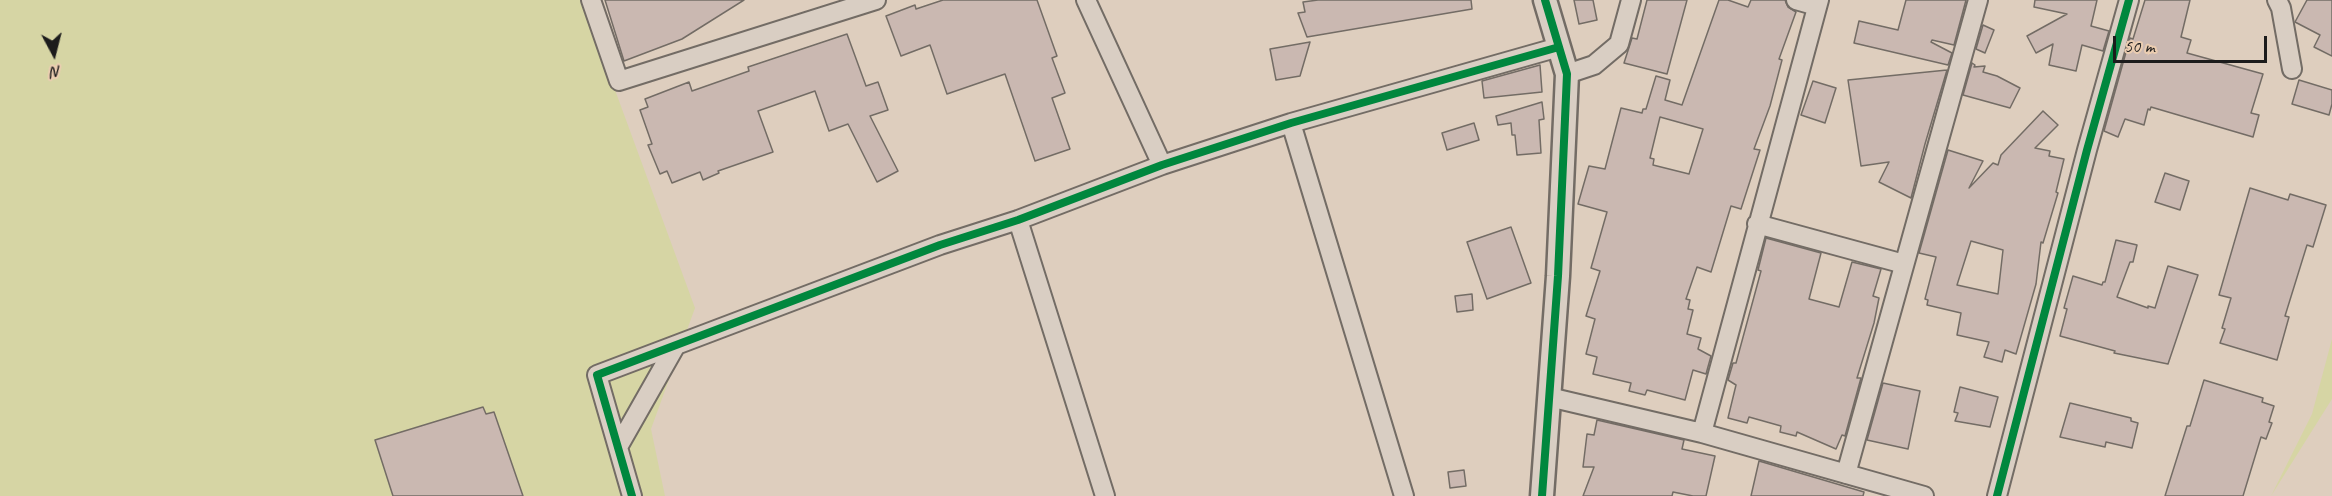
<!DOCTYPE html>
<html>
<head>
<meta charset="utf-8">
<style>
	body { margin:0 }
	#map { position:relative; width:2332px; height:496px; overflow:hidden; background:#decebe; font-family:Caveat,sans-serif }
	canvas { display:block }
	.north { position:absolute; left:24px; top:24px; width:60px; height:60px; -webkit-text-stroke:4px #ebcdb1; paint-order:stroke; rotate:173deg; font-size:16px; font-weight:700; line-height:24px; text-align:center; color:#1c1c1c }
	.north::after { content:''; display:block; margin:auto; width:21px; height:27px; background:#1c1c1c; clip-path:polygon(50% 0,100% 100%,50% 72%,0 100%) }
	.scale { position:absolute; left:2113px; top:36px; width:154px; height:27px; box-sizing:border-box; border:3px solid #1c1c1c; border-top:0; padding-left:8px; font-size:18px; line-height:21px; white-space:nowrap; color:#1c1c1c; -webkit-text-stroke:4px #ebcdb1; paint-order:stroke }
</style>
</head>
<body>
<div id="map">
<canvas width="2332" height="496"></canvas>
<div class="north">N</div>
<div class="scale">50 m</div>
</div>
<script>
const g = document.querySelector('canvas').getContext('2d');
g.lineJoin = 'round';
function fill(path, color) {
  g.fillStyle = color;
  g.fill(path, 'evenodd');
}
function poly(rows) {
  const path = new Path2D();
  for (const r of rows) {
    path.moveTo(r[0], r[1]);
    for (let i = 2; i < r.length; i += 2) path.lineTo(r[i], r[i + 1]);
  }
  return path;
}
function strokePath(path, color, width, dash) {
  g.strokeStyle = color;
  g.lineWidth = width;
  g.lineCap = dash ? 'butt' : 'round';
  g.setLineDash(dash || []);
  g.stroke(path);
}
const green = poly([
	[0,0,582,0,695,308,651,429,665,496,0,496],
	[2332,339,2332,399,2271,496,2312,414]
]);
const building = poly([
	[605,0,744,0,682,39,624,61,605,0],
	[943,0,1037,0,1057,56,1052,58,1065,93,1052,98,1070,149,1035,161,1005,74,947,94,930,45,901,56,886,16,915,5,916,9,943,0],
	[1318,0,1471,0,1472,9,1307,37,1298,13,1305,12,1303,2,1318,0],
	[1574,0,1593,0,1597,20,1579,24,1574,0],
	[1647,0,1687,0,1667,74,1624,63,1632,38,1637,39,1647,0],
	[1719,0,1728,0,1748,7,1751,0,1785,0,1788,7,1796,12,1779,59,1782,60,1770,106,1754,149,1760,150,1741,209,1731,206,1711,272,1697,267,1686,299,1690,300,1688,309,1693,310,1687,334,1701,338,1698,349,1711,356,1706,374,1693,370,1685,400,1647,390,1645,395,1629,391,1631,383,1593,374,1597,357,1586,354,1595,319,1586,316,1600,271,1591,268,1607,212,1578,204,1589,166,1605,169,1621,108,1642,113,1643,109,1646,109,1656,76,1670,80,1665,100,1682,105,1719,0],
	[1660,117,1703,129,1689,174,1653,165,1654,159,1650,158,1660,117],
	[1906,0,1966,0,1954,45,1932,40,1931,42,1952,53,1948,65,1854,43,1859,21,1898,30,1906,0],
	[2035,0,2097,0,2091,26,2109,31,2103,51,2082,45,2076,71,2049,65,2053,44,2036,53,2027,36,2067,14,2034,7,2035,0],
	[2145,0,2190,0,2181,37,2191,40,2187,53,2263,74,2251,113,2259,115,2253,137,2151,107,2150,110,2148,109,2144,125,2125,119,2118,137,2104,131,2130,38,2133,39,2145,0],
	[2307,0,2332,0,2332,56,2314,47,2320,35,2295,22,2307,0],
	[1983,25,1994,30,1985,53,1976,49,1983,25],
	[847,34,866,86,878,82,888,110,870,116,898,171,877,182,848,124,829,131,815,91,758,111,773,152,718,171,719,173,703,180,700,172,672,183,667,171,660,174,648,145,652,144,640,110,648,107,645,99,689,82,692,91,749,71,748,67,847,34],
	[1310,42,1300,76,1276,80,1270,49,1310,42],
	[1972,63,1975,65,1974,67,1985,66,1983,72,1997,76,2020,88,2010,108,1963,95,1972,63],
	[1540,65,1542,92,1484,98,1482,81,1540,65],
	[1947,70,1925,144,1911,198,1879,182,1889,162,1861,166,1848,80,1947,70],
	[2299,80,2332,90,2332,104,2329,115,2292,104,2299,80],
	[1813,81,1836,88,1825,123,1801,115,1813,81],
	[1542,102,1544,119,1539,120,1541,153,1517,155,1515,135,1512,135,1511,123,1498,125,1496,116,1542,102],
	[2043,111,2058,125,2035,148,2050,151,2049,156,2064,159,2056,192,2058,193,2043,243,2041,242,2036,284,2016,354,2005,350,2002,362,1984,357,1989,342,1957,335,1961,313,1927,305,1928,300,1925,299,1936,257,1919,253,1948,150,1983,161,1969,188,1993,163,1998,165,2001,155,2043,111],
	[1971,241,2003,250,1998,294,1957,285,1971,241],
	[1474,123,1479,140,1447,150,1442,133,1474,123],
	[2165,173,2189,181,2180,210,2155,202,2165,173],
	[2250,188,2288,200,2290,194,2326,205,2313,247,2307,245,2285,316,2289,317,2277,360,2220,343,2225,329,2222,328,2231,298,2219,295,2250,188],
	[1511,227,1531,283,1487,299,1467,242,1511,227],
	[1766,238,1821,253,1809,299,1839,307,1852,262,1881,269,1873,296,1879,298,1874,323,1857,378,1861,378,1845,436,1842,435,1836,449,1797,432,1796,436,1780,432,1781,426,1749,417,1747,423,1728,418,1736,385,1728,380,1733,363,1736,363,1761,271,1758,270,1766,238],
	[2116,240,2137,245,2133,262,2130,262,2117,297,2148,308,2148,306,2155,308,2168,266,2198,275,2168,364,2114,353,2115,351,2060,336,2067,309,2064,308,2073,276,2102,285,2103,282,2105,282,2116,240],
	[1472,294,1473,310,1457,312,1455,296,1472,294],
	[2204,380,2263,398,2262,402,2274,406,2269,422,2272,423,2266,439,2261,437,2243,496,2165,496,2187,426,2190,426,2204,380],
	[1883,383,1920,391,1908,449,1867,440,1883,383],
	[1960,387,1998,397,1990,427,1955,421,1958,413,1954,412,1960,387],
	[2070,403,2131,418,2131,421,2138,423,2132,448,2106,442,2105,447,2060,437,2070,403],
	[483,407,486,414,494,412,523,496,393,496,375,440,483,407],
	[1597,420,1684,440,1682,449,1715,456,1706,496,1693,496,1673,492,1672,496,1583,496,1594,467,1583,467,1587,434,1594,435,1597,420],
	[1759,461,1864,492,1863,496,1751,496,1759,461],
	[1464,470,1466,486,1450,488,1448,472,1464,470]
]);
const minor = poly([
	[591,0,619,81,876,0],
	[1086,0,1162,165],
	[1796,0,1817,6],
	[2277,0,2281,8,2292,69],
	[1567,74,1594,65,1619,44,1631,0],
	[1291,123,1404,496],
	[1018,220,1105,496],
	[1757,224,1904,264],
	[1549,397,1702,433,1924,496],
	[1702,433,1819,0],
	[618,447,676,345],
	[1846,474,1978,0],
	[632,496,597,375,940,245,1018,220,1162,165,1291,123,1559,47],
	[1997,496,2087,150,2129,0]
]);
const tertiary = poly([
	[1542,496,1558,276,1567,74,1545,0]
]);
const cycleway = poly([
	[632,496,597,375,940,245,1018,220,1162,165,1291,123,1559,47],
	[1542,496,1558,276,1567,74,1545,0],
	[1997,496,2087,150,2129,0]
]);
fill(green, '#d6d5a4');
fill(building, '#cab8b1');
strokePath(building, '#736c65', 1.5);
strokePath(minor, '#736c65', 22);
strokePath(tertiary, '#736c65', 27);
strokePath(minor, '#d9cec3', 18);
strokePath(tertiary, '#d9cec3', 22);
strokePath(cycleway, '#00873e', 8);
</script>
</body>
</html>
